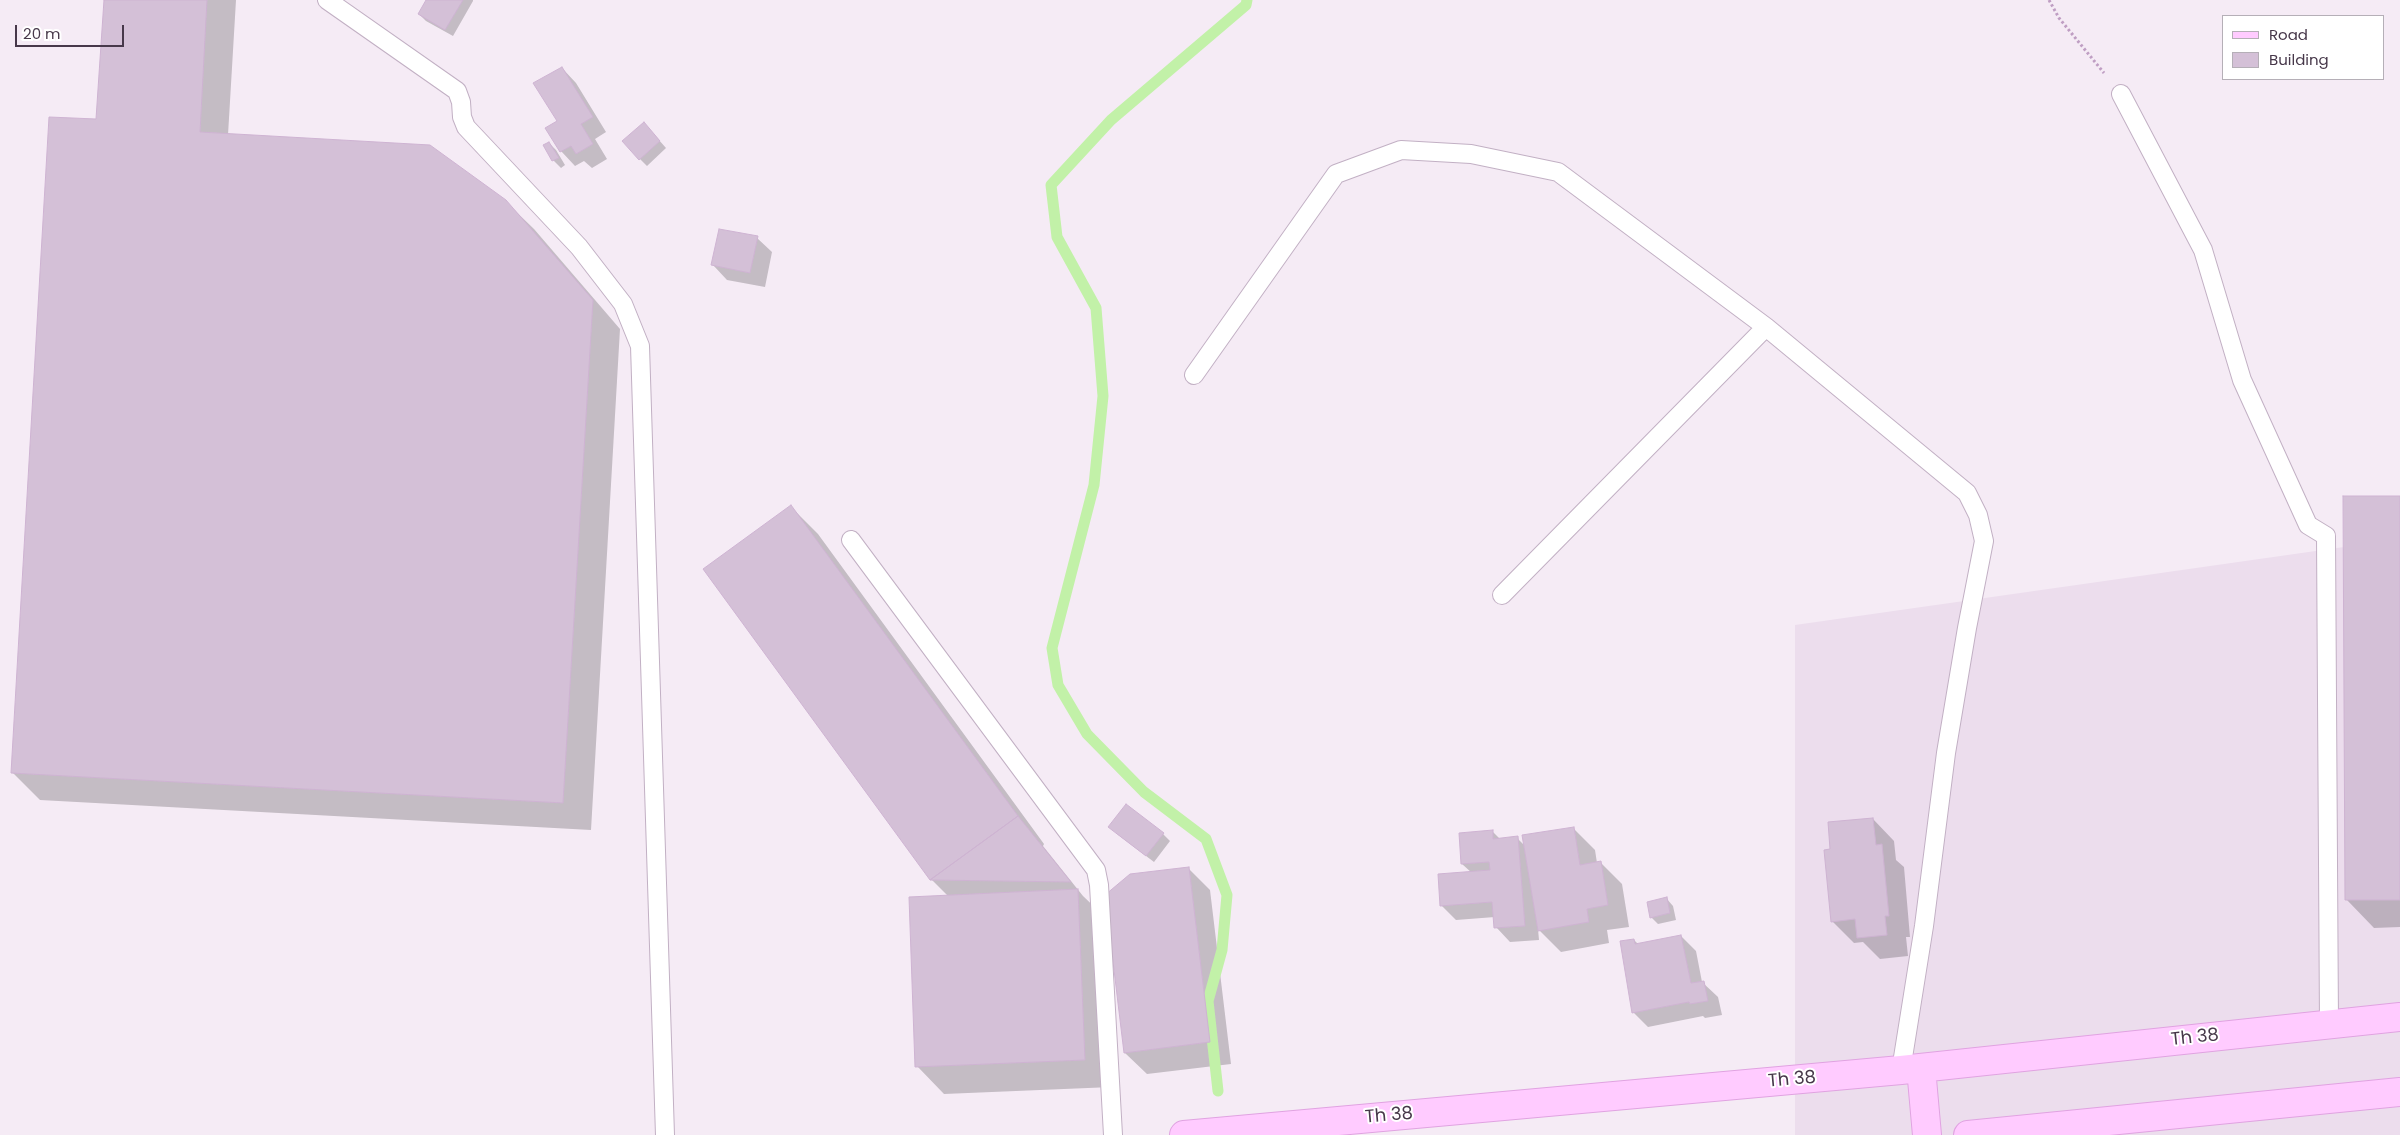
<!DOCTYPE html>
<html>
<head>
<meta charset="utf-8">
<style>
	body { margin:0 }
	#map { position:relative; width:2400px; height:1135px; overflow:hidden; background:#f5ebf5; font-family:Poppins,sans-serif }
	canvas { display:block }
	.legend { position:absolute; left:2222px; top:15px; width:162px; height:65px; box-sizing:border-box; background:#fff; border:1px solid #b5afb7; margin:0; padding:6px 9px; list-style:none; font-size:15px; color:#47384a }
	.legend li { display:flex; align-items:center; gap:10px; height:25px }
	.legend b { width:25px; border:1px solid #b5afb7 }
	.scale { position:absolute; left:15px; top:25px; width:109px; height:22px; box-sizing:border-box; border:2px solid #47384a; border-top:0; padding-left:6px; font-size:15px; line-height:18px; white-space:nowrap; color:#47384a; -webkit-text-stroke:4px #fff; paint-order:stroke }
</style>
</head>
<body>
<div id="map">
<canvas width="2400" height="1135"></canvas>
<ul class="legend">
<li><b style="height:6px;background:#ffcbff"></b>Road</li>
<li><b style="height:14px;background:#d4c0d7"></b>Building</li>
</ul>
<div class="scale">20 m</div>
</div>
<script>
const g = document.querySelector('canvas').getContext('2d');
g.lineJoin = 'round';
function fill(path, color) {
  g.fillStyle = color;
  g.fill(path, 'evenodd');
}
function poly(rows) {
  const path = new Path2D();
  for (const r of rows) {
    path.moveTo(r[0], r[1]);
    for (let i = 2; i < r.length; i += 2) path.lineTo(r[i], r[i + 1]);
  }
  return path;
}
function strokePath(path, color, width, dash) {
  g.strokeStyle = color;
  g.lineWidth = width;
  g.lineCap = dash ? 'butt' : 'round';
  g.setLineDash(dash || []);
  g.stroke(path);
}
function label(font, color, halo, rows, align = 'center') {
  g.font = font + ' Poppins,sans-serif';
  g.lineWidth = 4;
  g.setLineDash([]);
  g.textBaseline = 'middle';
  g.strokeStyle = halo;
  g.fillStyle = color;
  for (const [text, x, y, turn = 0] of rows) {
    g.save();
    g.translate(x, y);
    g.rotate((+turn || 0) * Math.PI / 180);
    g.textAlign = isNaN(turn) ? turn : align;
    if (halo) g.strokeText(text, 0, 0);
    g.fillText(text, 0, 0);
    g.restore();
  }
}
const residential = poly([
	[2400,539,2400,1135,1795,1135,1795,625]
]);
const shadow = poly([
	[105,0,236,0,228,135,505,201,534,229,620,329,591,830,40,800,12,772,98,120],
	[427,0,473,0,473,1,453,36,426,21,419,14],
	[562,68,576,83,606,132,595,139,607,159,592,168,584,161,575,166,561,151,559,122],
	[651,131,666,148,647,166,640,159],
	[549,143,556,150,565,165,561,168,553,160,545,146],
	[757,238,772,252,765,287,727,280,713,265],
	[2400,497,2400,927,2374,928,2347,900],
	[791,507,818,534,1044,844,1043,846,1083,896,1106,918,1112,1087,944,1094,917,1066,948,896,931,879],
	[1873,819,1894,841,1896,860,1904,867,1910,937,1906,937,1908,956,1880,959,1863,942,1854,943,1832,921,1832,851],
	[1573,828,1595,850,1597,863,1601,863,1622,884,1629,927,1607,930,1609,943,1561,952,1538,929,1539,940,1510,942,1496,927,1495,917,1456,920,1441,905,1472,873,1462,864,1492,831,1500,839,1517,838,1525,846],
	[1117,834,1163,834,1170,841,1154,862],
	[1188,868,1210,890,1231,1064,1147,1074,1125,1053],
	[1666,898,1673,906,1676,920,1658,924,1651,917],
	[1681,936,1696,951,1702,982,1718,997,1722,1015,1705,1018,1703,1016,1648,1027,1633,1012,1634,940,1638,944]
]);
const stream = poly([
	[1218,1091,1208,1001,1222,950,1227,895,1206,839,1144,792,1087,734,1058,685,1052,648,1094,485,1103,396,1096,308,1057,237,1051,185,1111,120,1246,5,1247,0]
]);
const building = poly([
	[104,0,207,0,200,132,430,145,506,200,593,300,563,803,11,773,49,117,96,119,104,0],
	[426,0,463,0,445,30,418,14,426,0],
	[562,67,593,117,581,124,593,144,576,154,571,146,560,152,545,128,557,121,533,83,562,67],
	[644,122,660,141,639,160,622,141,644,122],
	[549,142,559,158,552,161,543,145,549,142],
	[719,229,758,236,750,273,711,265,719,229],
	[2343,496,2400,496,2400,900,2345,900,2343,496],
	[791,505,1018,816,930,880,703,569,791,505],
	[1126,804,1164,833,1146,856,1108,827,1126,804],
	[1018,816,1071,882,930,880,1018,816],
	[1873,818,1876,845,1882,844,1889,916,1885,916,1887,935,1857,938,1855,919,1831,922,1824,850,1830,849,1828,822,1873,818],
	[1574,827,1580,865,1601,861,1608,905,1587,909,1589,922,1538,931,1522,835,1574,827],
	[1493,830,1493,839,1518,836,1525,926,1494,928,1492,902,1440,906,1438,874,1490,870,1489,862,1461,864,1459,833,1493,830],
	[1189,867,1210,1042,1124,1053,1105,895,1130,874,1189,867],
	[1078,889,1085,1060,915,1067,909,897,1078,889],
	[1667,897,1670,913,1650,918,1647,902,1667,897],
	[1681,935,1691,983,1704,981,1708,1001,1690,1004,1689,1002,1632,1013,1620,941,1634,939,1635,944,1681,935]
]);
const path = poly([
	[2049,0,2059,18,2104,73]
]);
const lane = poly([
	[327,0,457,91,461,102,462,117,466,127,579,247,623,304,640,346,665,1135],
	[2121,94,2203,250,2242,380,2308,525,2326,536,2329,1024],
	[1194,375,1336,174,1401,150,1471,154,1558,172,1766,327,1967,493,1978,515,1984,541,1967,628,1946,753,1924,926,1901,1070],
	[851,540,1096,870,1099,885,1113,1135],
	[1502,595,1766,327]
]);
const secondary = poly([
	[1921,1068,1927,1135],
	[1184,1135,1901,1070,2400,1017],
	[1968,1135,2400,1092]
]);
const streetNames = [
	["Th 38",2195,1038,-6],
	["Th 38",1792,1080,-5],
	["Th 38",1389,1116,-5]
];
fill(residential, '#ecdded');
fill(shadow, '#0003');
strokePath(stream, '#c2f1a8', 11);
fill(building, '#d4c0d7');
strokePath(building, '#ceb3d2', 1);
strokePath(lane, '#c2b0c4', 20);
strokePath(secondary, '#e0a3e1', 30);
strokePath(path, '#bf9ec3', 3, [2.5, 2.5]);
strokePath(lane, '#fff', 18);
strokePath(secondary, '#ffcbff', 28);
label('18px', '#47384a', '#fff', streetNames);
</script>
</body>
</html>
